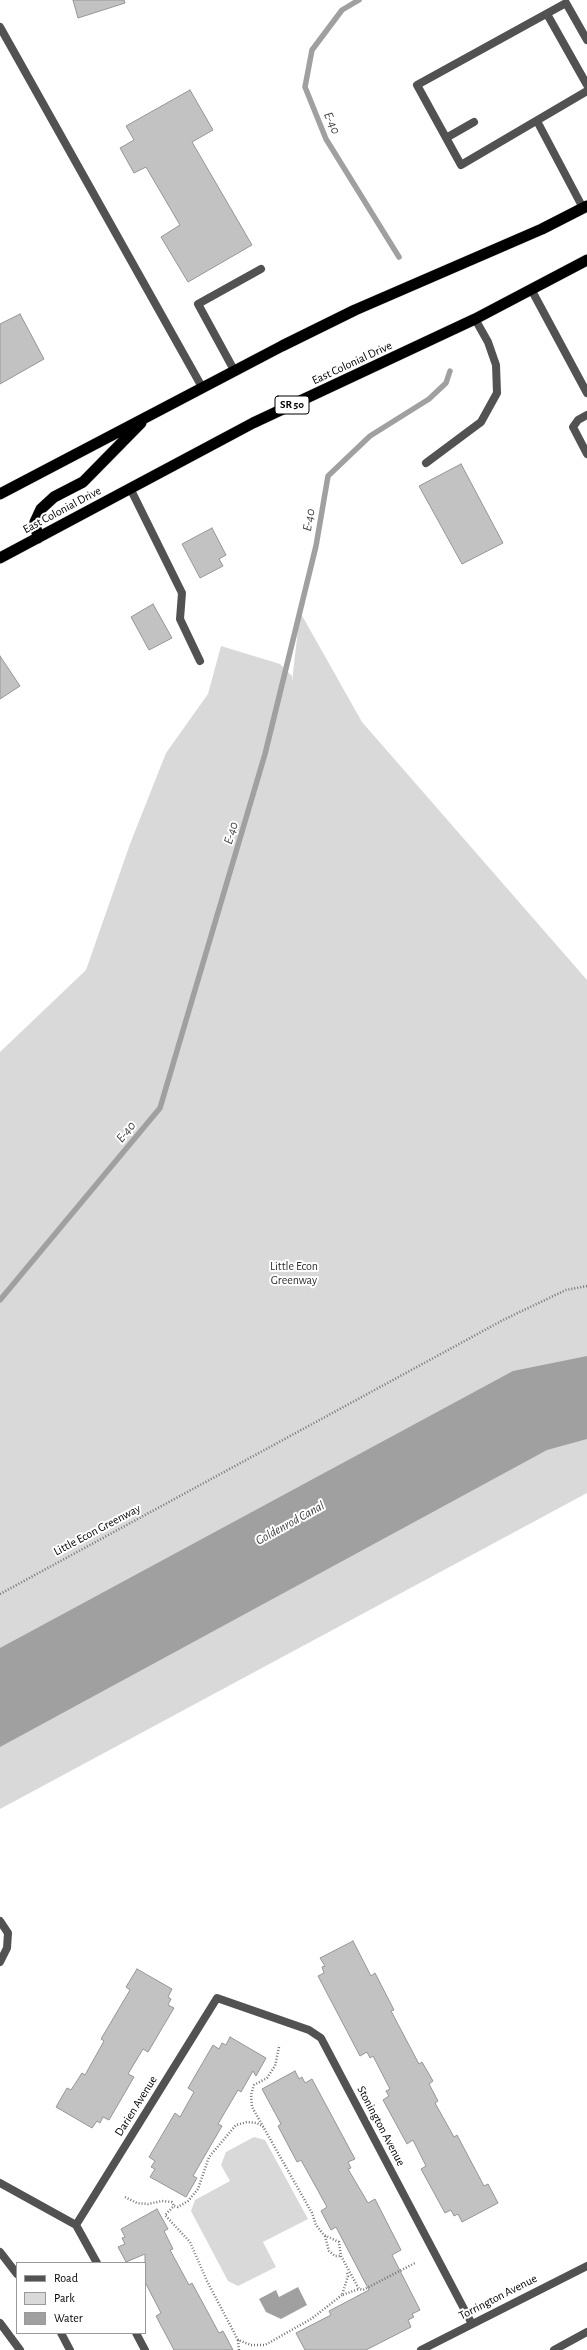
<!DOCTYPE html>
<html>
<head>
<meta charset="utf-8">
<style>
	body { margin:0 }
	#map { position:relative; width:587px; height:2350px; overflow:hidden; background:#fff; font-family:"Alegreya Sans",sans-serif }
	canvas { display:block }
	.legend { position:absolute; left:16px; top:2262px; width:130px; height:72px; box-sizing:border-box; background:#fff; border:1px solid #999; margin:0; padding:5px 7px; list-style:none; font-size:12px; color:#000 }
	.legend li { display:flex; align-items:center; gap:8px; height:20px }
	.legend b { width:20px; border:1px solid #999 }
</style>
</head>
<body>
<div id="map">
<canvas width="587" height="2350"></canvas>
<ul class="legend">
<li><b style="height:5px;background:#525252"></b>Road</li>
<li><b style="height:11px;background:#d9d9d9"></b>Park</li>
<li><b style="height:11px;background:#a0a0a0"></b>Water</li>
</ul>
</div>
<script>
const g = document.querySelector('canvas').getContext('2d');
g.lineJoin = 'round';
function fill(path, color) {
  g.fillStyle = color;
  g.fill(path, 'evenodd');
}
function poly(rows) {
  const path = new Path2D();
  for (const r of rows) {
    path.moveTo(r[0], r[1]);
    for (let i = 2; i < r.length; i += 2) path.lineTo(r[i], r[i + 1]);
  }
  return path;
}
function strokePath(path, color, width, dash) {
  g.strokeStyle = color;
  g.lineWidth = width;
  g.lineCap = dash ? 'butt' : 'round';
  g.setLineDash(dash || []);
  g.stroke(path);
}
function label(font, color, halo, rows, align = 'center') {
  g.font = font + ' "Alegreya Sans",sans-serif';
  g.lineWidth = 4;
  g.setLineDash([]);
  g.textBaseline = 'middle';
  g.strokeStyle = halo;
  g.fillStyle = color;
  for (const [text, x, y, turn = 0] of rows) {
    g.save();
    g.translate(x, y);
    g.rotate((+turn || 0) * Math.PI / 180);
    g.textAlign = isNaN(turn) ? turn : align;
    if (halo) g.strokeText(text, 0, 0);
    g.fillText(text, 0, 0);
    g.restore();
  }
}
const green = poly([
	[300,612,362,722,587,980,587,1493,0,1809,0,1052,86,970,130,844,166,753,208,694,221,646,280,664,292,676,292,682],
	[254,2137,265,2140,308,2219,263,2242,276,2267,238,2286,228,2281,191,2211,195,2200,230,2181,221,2165,226,2152]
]);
const water = poly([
	[587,1356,587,1439,547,1450,0,1747,0,1648,513,1371],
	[298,2287,307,2305,281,2319,266,2312,259,2299,276,2290,279,2297]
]);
const stream = poly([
	[359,0,342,10,312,50,305,87,326,139,399,257],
	[0,1300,160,1108,265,754,316,546,328,476,370,436,429,399,446,383,450,371]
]);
const building = poly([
	[73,0,124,0,125,3,78,18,73,0],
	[190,90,213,130,192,142,252,245,188,282,161,237,180,225,146,167,134,173,120,148,134,140,126,126,190,90],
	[20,314,44,359,0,384,0,324,20,314],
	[461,464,503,543,462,564,419,486,461,464],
	[212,528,226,555,219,559,223,566,200,578,182,544,212,528],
	[153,604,172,638,149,650,131,617,153,604],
	[0,656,20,686,0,699,0,656],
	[353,1941,371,1976,375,1973,394,2010,391,2011,419,2064,422,2062,433,2081,429,2084,438,2101,435,2103,454,2137,457,2135,484,2186,488,2184,498,2203,462,2222,458,2214,454,2216,451,2210,445,2213,421,2169,426,2166,413,2140,407,2144,383,2100,389,2096,386,2091,390,2089,373,2056,370,2058,367,2052,360,2056,318,1976,324,1973,322,1967,325,1966,320,1958,353,1941],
	[137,1969,172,1989,168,1997,171,1999,168,2005,174,2008,148,2052,143,2049,128,2074,134,2077,109,2120,103,2117,100,2123,97,2121,92,2128,56,2107,67,2088,71,2090,82,2073,85,2075,104,2041,101,2039,130,1990,126,1987,137,1969],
	[230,2037,266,2058,256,2076,253,2071,241,2092,238,2090,218,2124,222,2126,193,2176,197,2178,186,2197,150,2177,155,2169,151,2167,155,2161,149,2157,175,2113,180,2117,194,2092,188,2088,213,2045,219,2049,222,2043,226,2045,230,2037],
	[295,2071,299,2079,302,2077,305,2083,312,2079,355,2159,348,2162,351,2168,348,2169,368,2203,375,2199,401,2250,392,2255,420,2310,412,2314,414,2317,408,2320,411,2327,366,2350,305,2350,296,2333,331,2315,329,2311,369,2290,336,2227,331,2230,321,2211,327,2207,301,2160,297,2162,278,2126,281,2124,262,2089,295,2071],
	[157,2209,168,2229,164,2231,173,2249,170,2250,189,2285,192,2283,219,2333,223,2331,233,2350,174,2350,156,2316,161,2313,145,2282,145,2254,126,2262,118,2247,125,2244,122,2238,125,2237,121,2229,157,2209]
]);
const path = poly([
	[0,1594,505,1319,566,1290,587,1286],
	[279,2047,275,2066,267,2078,254,2085,251,2095,252,2107,312,2213,316,2225,324,2235,339,2242,341,2256,359,2289,363,2290,415,2263],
	[125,2197,137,2203,148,2204,162,2201,172,2202,174,2206],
	[325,2236,329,2251,335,2256,341,2256],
	[347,2273,348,2276,342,2295,359,2289],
	[238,2340,207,2281,190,2242,165,2215,174,2206,178,2207,188,2201,198,2189,209,2157,236,2125,247,2122,257,2123,264,2127],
	[239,2350,238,2340,251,2345,265,2345,311,2319,342,2295]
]);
const service = poly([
	[547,14,587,85],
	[0,27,202,387],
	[587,40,566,3,417,85,461,165,587,91],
	[537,121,583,208],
	[446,138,474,122],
	[531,289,587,393],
	[234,370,198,304,261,269],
	[587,415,578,420,573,427,587,454],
	[426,463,481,422,497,393,496,365,488,342,475,319],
	[130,488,182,593,180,619,200,661],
	[0,1921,8,1933,7,1948,0,1962],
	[0,2183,76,2225,97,2263],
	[76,2225,217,1998,309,2030,321,2038,472,2324],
	[136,2333,145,2350],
	[421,2350,587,2266],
	[554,2350,587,2332]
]);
const tertiary = poly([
	[0,2252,17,2274],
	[0,2323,20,2350],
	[61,2333,70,2350]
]);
const trunk = poly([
	[0,494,282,346,355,310,542,229,587,206],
	[38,538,35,522,41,509,54,497,83,482,141,423],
	[0,558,253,423,475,319,587,260]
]);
const shields = [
	[292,405,34]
];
const shieldNames = [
	["SR 50",292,405]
];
const streetNames = [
	["East Colonial Drive",352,363,-25],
	["East Colonial Drive",62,510,-28],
	["Little Econ Greenway",97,1530,-28],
	["Darien Avenue",136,2106,-58],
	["Stonington Avenue",381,2126,62],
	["Torrington Avenue",498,2297,-27]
];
const parkNames = [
	["Little Econ",294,1266],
	["Greenway",294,1280]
];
const waterNames = [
	["E-40",332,123,66],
	["E-40",309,520,-80],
	["E-40",231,833,-73],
	["E-40",126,1132,-50],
	["Goldenrod Canal",290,1523,-29]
];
fill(green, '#d9d9d9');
fill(water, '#a0a0a0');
strokePath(stream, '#a0a0a0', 5.5);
fill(building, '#c2c2c2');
strokePath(building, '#969696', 1);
strokePath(trunk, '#dbdbdb', 12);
strokePath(path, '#747474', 2.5, [1, 2]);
strokePath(service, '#525252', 8);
strokePath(tertiary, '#525252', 8);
strokePath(trunk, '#000', 11);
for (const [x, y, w] of shields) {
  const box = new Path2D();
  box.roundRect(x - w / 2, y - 9, w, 18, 3);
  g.fillStyle = '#fff';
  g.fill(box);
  strokePath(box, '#000', 1);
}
label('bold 11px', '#000', null, shieldNames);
label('12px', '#000', '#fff', streetNames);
label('12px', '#303030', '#fff', parkNames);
label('italic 13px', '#414141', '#fff', waterNames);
</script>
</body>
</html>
